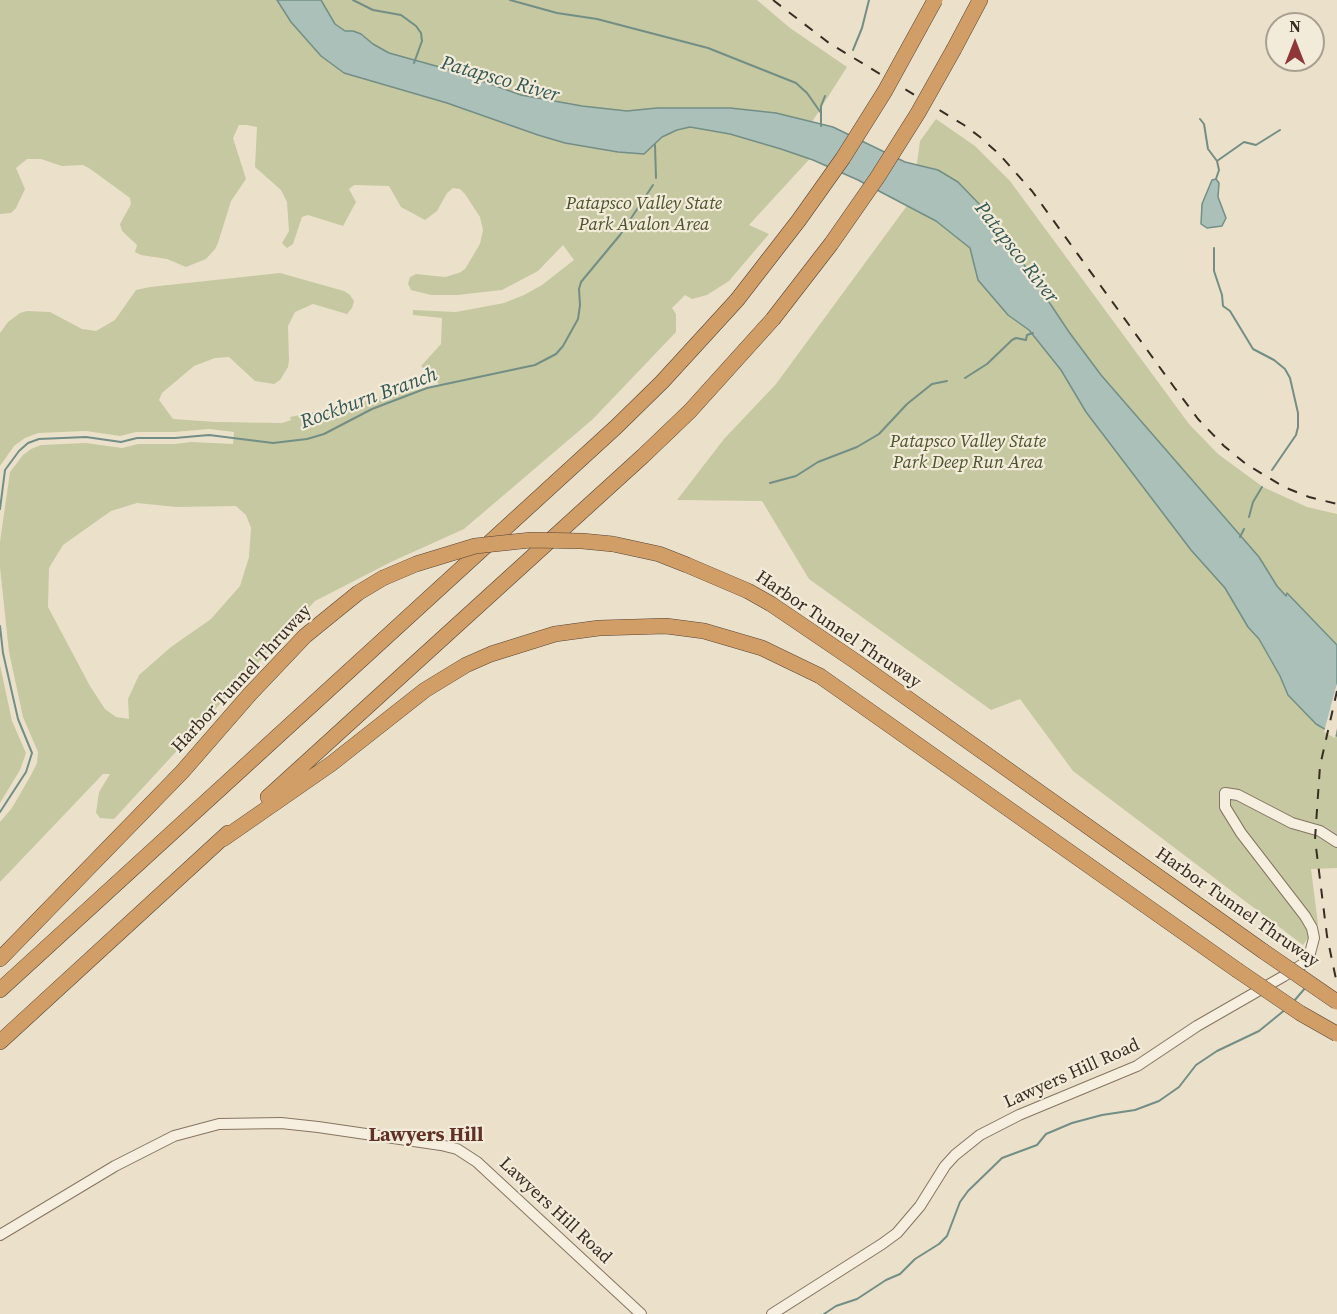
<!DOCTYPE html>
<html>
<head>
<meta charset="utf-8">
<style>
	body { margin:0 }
	#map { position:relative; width:1337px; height:1314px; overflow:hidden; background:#ebe1cb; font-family:"Source Serif 4",serif }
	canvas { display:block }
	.north { position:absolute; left:1265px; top:12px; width:60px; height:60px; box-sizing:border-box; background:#f3ebda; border:2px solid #a99f91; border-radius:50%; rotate:0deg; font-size:16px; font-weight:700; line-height:24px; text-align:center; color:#392d23 }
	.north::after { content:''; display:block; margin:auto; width:21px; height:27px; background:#90373a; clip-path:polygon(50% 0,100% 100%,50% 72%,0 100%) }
</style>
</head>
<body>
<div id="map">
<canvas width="1337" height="1314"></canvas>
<div class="north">N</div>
</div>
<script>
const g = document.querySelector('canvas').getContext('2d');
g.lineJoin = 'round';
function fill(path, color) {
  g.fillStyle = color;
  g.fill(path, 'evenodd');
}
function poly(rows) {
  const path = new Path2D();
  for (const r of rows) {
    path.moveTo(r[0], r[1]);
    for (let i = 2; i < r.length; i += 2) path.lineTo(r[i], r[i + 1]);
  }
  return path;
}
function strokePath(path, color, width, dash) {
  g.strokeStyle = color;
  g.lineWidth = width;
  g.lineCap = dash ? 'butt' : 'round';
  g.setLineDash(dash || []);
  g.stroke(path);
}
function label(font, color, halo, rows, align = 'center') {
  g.font = font + ' "Source Serif 4",serif';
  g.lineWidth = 4.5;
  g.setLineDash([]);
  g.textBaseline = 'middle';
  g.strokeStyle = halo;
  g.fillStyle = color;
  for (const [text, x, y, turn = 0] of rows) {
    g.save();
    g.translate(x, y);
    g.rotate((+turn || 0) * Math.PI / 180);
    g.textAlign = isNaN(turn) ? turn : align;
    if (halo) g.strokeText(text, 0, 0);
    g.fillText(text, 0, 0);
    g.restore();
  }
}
const green = poly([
	[0,0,757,0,790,28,847,67,812,122,816,152,749,225,769,234,729,281,707,295,692,299,685,295,672,308,676,314,676,332,593,419,464,529,393,561,315,601,114,819,100,818,96,813,99,792,110,774,103,774,0,882,0,822,12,808,31,775,37,763,38,752,23,717,9,652,6,624,0,567,0,542,10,472,23,455,31,449,41,445,86,443,122,448,138,444,175,444,191,442,233,444,234,432,209,429,174,432,136,432,120,436,86,431,38,433,25,438,14,446,0,466,0,333,8,322,20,313,27,311,50,312,82,329,96,331,115,320,136,290,150,287,280,273,344,291,350,295,354,301,352,308,347,314,313,304,295,312,288,326,289,360,288,367,280,380,274,384,255,381,229,357,215,358,194,366,162,393,159,400,173,419,216,422,282,423,291,420,290,417,354,404,398,392,398,394,440,385,435,380,429,381,431,376,421,366,441,344,442,318,413,315,413,310,456,312,504,303,524,295,542,285,574,260,563,245,538,271,502,290,457,295,431,295,411,290,408,284,410,277,416,274,445,277,459,273,465,269,480,244,483,230,480,217,465,194,460,189,453,188,447,193,437,211,425,220,401,207,389,186,354,185,349,189,356,202,343,226,308,215,302,217,293,244,287,248,282,243,289,231,287,202,281,190,255,167,257,127,246,125,239,125,233,138,246,179,231,201,218,243,215,249,206,259,186,267,167,259,141,255,135,252,137,245,122,231,120,224,131,204,130,198,89,168,83,165,62,166,41,159,27,159,16,168,25,189,16,208,11,213,0,214],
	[137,503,177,507,236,506,246,515,251,528,249,557,240,586,211,619,171,647,139,675,128,699,129,719,116,717,105,709,90,686,48,607,49,568,63,545,111,511],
	[936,119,975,146,1010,181,1189,424,1218,454,1263,487,1307,507,1337,514,1337,868,1311,869,1318,924,1303,945,1073,771,1020,699,991,710,809,579,762,501,677,500,724,439,776,384,912,199,920,141],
	[0,665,12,721,26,753,20,770,0,803]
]);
const water = poly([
	[277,0,321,0,335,24,345,31,353,31,361,34,373,44,389,53,454,71,521,95,582,106,627,111,657,108,730,108,776,113,833,127,905,162,938,170,958,182,983,208,1000,241,1010,252,1021,260,1069,332,1101,375,1259,557,1277,586,1286,596,1287,593,1337,645,1337,736,1316,724,1288,695,1280,676,1259,639,1248,627,1225,588,1191,550,1086,412,1061,370,1029,330,1008,315,978,280,970,248,936,221,858,180,813,160,781,149,730,134,690,127,677,130,662,137,644,154,618,152,565,143,538,135,447,103,344,73,321,56,291,22,277,0],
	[1216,179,1219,183,1218,197,1226,218,1222,226,1207,228,1201,224,1202,204,1212,180,1216,179]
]);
const pier = poly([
	[1337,683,1337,728,1335,738,1324,732]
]);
const stream = poly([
	[353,0,373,10,401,15,416,26,421,33,422,41,414,63],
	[510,0,557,13,597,19,708,48,796,83,807,93,821,113],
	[853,50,862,28,869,0],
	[1200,119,1204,124,1208,149,1217,161,1219,170,1216,179],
	[821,126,821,106,825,96],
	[655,145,656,178],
	[1217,161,1244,142,1256,145,1280,130],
	[1214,248,1214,271,1222,295,1223,306,1230,311,1253,349,1274,360,1285,369,1290,378,1298,413,1298,427,1296,435,1272,470],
	[965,378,987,364,1012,340,1016,338,1026,340,1027,335,1033,333],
	[770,483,796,476,818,462,857,447,879,434,907,404,932,384,947,381],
	[0,509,5,470,19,451,28,443,39,439,86,437,121,442,137,438,175,438,209,435,273,443,307,439,324,434,372,409,427,388,535,365,556,354,563,346,578,319,580,305,579,289,581,282,620,235,653,185],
	[1249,517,1253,502,1262,487],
	[1240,537,1244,529],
	[0,626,3,653,18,719,32,753,26,772,0,812],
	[1294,1001,1306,987],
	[824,1314,836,1306,857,1299,886,1280,900,1274,915,1259,939,1244,947,1236,960,1202,968,1191,1002,1158,1037,1145,1046,1134,1072,1123,1102,1115,1135,1110,1159,1101,1179,1087,1196,1065,1217,1051,1259,1031,1286,1009]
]);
const minor = poly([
	[0,1235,115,1166,174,1136,219,1124,281,1123,318,1127,441,1145,457,1149,477,1162,641,1314],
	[772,1314,882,1244,897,1233,920,1206,945,1166,955,1155,980,1135,1019,1115,1137,1066,1197,1026,1284,976,1303,964,1309,957,1314,938,1312,928,1305,916,1241,833,1225,807,1225,793,1238,795,1292,823,1320,831,1337,842]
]);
const highway = poly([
	[954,49,980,0],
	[613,544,659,554,687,565,748,591,771,604,855,661,1263,951],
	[268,797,643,456,690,411,773,319],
	[223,839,331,764,425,690,466,665,491,654,555,634,599,628,666,626,704,631,762,648,820,676,1237,970],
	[0,959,182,772,250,694,305,636,358,593,383,578],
	[0,990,616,427,662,382,737,300],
	[0,1042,228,833]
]);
const rail = poly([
	[773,0,829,43,964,125,980,137,999,154,1032,191,1174,387,1198,419,1224,446,1246,464,1284,487,1309,497,1337,504],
	[1337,691,1320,766,1315,839,1327,936,1337,984]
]);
const highwayBridge = poly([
	[737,300,799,220,843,158,885,91,935,0],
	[773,319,831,244,877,178,918,113,954,49],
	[383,578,416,564,475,546,531,540,582,541,613,544],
	[1263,951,1337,1002],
	[1237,970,1300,1013,1337,1034]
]);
const parkNames = [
	["Patapsco Valley State",644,204],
	["Park Avalon Area",644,225],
	["Patapsco Valley State",968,442],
	["Park Deep Run Area",968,463]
];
const streetNames = [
	["Harbor Tunnel Thruway",838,630,34],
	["Harbor Tunnel Thruway",242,679,-47],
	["Harbor Tunnel Thruway",1237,908,35],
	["Lawyers Hill Road",1072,1074,-24],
	["Lawyers Hill Road",555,1211,43]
];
const waterNames = [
	["Patapsco River",500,80,16],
	["Patapsco River",1016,253,52],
	["Rockburn Branch",369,399,-20]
];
const neighbourhoodNames = [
	["Lawyers Hill",426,1136]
];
fill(green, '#c5c8a0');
fill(water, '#abc0b9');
strokePath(water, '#728e86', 1.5);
fill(pier, '#ebe1cb');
strokePath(stream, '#728e86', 2);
strokePath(minor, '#867461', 12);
strokePath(highway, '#554334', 16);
strokePath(minor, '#f6eede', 10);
strokePath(highway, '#d09e66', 15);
strokePath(rail, '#392d23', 2, [10, 10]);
strokePath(highwayBridge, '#554334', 16, []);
strokePath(highwayBridge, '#d09e66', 15);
label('italic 18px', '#4a532b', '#f3ebda', parkNames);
label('18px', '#392d23', '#f3ebda', streetNames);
label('italic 20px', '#345753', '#f3ebda', waterNames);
label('bold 20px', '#613126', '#f3ebda', neighbourhoodNames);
</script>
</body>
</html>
